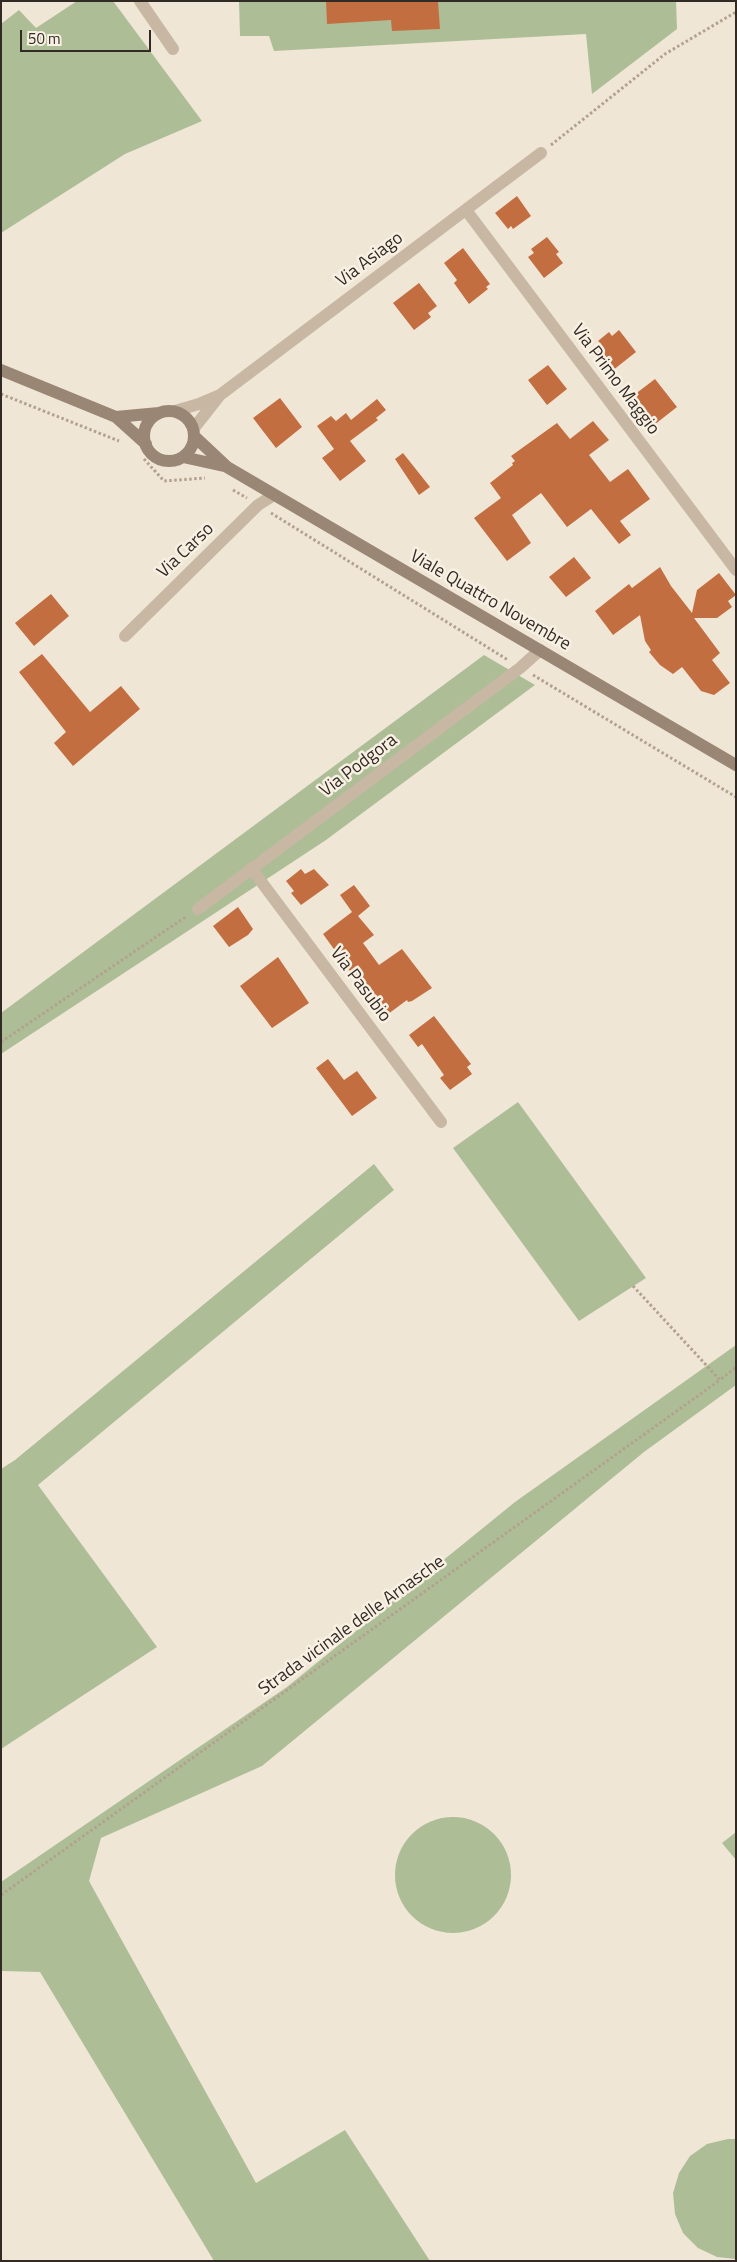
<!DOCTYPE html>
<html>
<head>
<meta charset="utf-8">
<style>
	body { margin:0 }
	#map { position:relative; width:737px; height:2262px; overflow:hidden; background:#f0e6d6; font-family:"Titillium Web",sans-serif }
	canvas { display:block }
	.frame { position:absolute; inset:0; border:2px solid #322a25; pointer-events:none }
	.scale { position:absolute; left:20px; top:30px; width:131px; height:22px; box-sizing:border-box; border:2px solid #322a25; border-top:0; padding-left:6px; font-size:15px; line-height:18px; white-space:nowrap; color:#322a25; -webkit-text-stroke:4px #f8f0e2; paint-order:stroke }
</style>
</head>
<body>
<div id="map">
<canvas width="737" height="2262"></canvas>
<div class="frame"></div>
<div class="scale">50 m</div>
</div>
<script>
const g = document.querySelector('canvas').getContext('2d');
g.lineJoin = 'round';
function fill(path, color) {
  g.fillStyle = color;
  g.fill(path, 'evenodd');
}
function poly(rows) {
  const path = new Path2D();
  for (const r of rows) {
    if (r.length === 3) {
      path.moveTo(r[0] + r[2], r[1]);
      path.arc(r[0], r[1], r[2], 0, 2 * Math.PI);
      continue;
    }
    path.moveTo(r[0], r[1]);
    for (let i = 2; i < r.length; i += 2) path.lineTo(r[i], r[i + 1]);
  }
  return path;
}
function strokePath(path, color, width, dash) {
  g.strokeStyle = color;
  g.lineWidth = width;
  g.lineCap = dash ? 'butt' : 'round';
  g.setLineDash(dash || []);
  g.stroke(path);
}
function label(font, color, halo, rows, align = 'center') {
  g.font = font + ' "Titillium Web",sans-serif';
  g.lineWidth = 5;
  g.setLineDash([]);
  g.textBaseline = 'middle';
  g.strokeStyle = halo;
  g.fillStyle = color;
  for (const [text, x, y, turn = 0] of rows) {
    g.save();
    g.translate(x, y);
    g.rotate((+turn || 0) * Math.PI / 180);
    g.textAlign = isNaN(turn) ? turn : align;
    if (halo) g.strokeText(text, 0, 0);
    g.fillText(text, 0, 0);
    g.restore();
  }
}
const green = poly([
	[77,1,113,1,202,121,125,154,1,233,1,24,19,10,36,28],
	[239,1,676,1,677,29,592,94,586,34,274,51,269,36,240,36],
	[484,655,535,685,326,840,1,1054,1,1013],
	[518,1102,646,1278,579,1321,453,1148],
	[374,1164,394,1190,38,1485,157,1647,1,1749,1,1469,15,1460],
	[736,1345,736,1385,644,1452,262,1766,101,1838,89,1881,256,2183,345,2130,430,2261,214,2261,40,1972,1,1971,1,1882,287,1687,515,1502],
	[453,1875,58],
	[736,1832,736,1860,722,1843],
	[728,2139,736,2139,736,2259,717,2257,698,2248,683,2233,675,2214,673,2193,679,2173,690,2156,707,2144]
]);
const building = poly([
	[326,1,438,1,440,29,392,31,391,20,327,24],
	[517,196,531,216,513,229,511,226,508,229,495,213],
	[547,237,559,252,556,254,563,263,544,278,528,257,534,253,531,249],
	[463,248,490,284,486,287,488,289,469,304,454,283,457,280,444,263],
	[419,283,437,306,428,313,431,317,414,330,393,303],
	[619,330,636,352,612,371,595,348,601,344,598,341,609,332,612,336],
	[548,365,567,389,547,405,528,380],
	[655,379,677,407,654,425,640,407,642,405,634,395],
	[280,398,302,427,276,448,253,418],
	[377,399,386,410,376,418,378,420,350,441,366,461,340,481,322,458,334,449,317,426,331,416,336,421,346,413,351,420],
	[593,421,609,440,589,455,610,482,628,469,650,499,620,521,631,535,619,544,591,509,567,527,541,493,512,515,531,543,507,561,474,518,501,498,490,483,513,465,512,463,515,461,511,456,557,423,570,439],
	[403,453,430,487,419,495,395,459],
	[574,557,591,578,566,597,549,577],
	[660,567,671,586,692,613,697,590,719,573,736,595,728,601,732,607,717,618,694,618,720,653,712,660,730,683,714,695,701,691,682,667,673,674,660,665,649,652,651,650,645,641,640,615,613,635,595,611,629,584,632,588],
	[51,594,69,616,34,646,15,623],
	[42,654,90,712,121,686,140,709,73,766,54,743,66,732,19,672],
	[301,869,305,874,314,869,329,885,301,905,291,893,294,891,286,881],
	[354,885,370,906,358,916,374,935,363,943,379,965,402,949,432,988,412,1001,408,1002,407,1000,380,1020,371,1007,373,1006,364,993,365,992,323,934,352,912,340,895],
	[238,907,253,929,248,935,229,947,213,926],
	[278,957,309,1003,272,1028,240,986],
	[434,1016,471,1064,467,1067,472,1074,450,1090,440,1078,444,1075,422,1044,418,1047,409,1035],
	[328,1059,344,1080,357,1071,377,1098,352,1116,316,1068]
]);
const path = poly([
	[551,145,665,54,736,12],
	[1,394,119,441],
	[144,459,164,481,205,478],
	[233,490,247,498],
	[271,513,508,660],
	[533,675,736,797],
	[1,1042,187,916],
	[633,1286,720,1380,736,1367],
	[1,1895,720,1380]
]);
const street = poly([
	[140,1,173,49],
	[466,210,736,570],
	[175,411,199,404,220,395,541,153],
	[194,428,220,395],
	[125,636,258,505,274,495],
	[251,868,441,1122],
	[198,909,520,668,540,650]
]);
const secondary = poly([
	[1,370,116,417,146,444],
	[169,436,25],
	[116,417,159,413],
	[195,437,227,467,736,765],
	[183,457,224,466]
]);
const streetNames = [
	["Via Asiago",370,260,-37],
	["Via Primo Maggio",615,380,53],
	["Via Carso",186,551,-44],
	["Viale Quattro Novembre",490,601,30],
	["Via Podgora",359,766,-37],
	["Via Pasubio",360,985,53],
	["Strada vicinale delle Arnasche",352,1626,-36]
];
fill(green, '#adbe97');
fill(building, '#c36e41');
strokePath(path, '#b2a18d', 3, [2.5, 2.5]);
strokePath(street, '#c7b7a3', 12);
strokePath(secondary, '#9a8675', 12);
label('18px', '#322a25', '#f8f0e2', streetNames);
</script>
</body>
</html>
